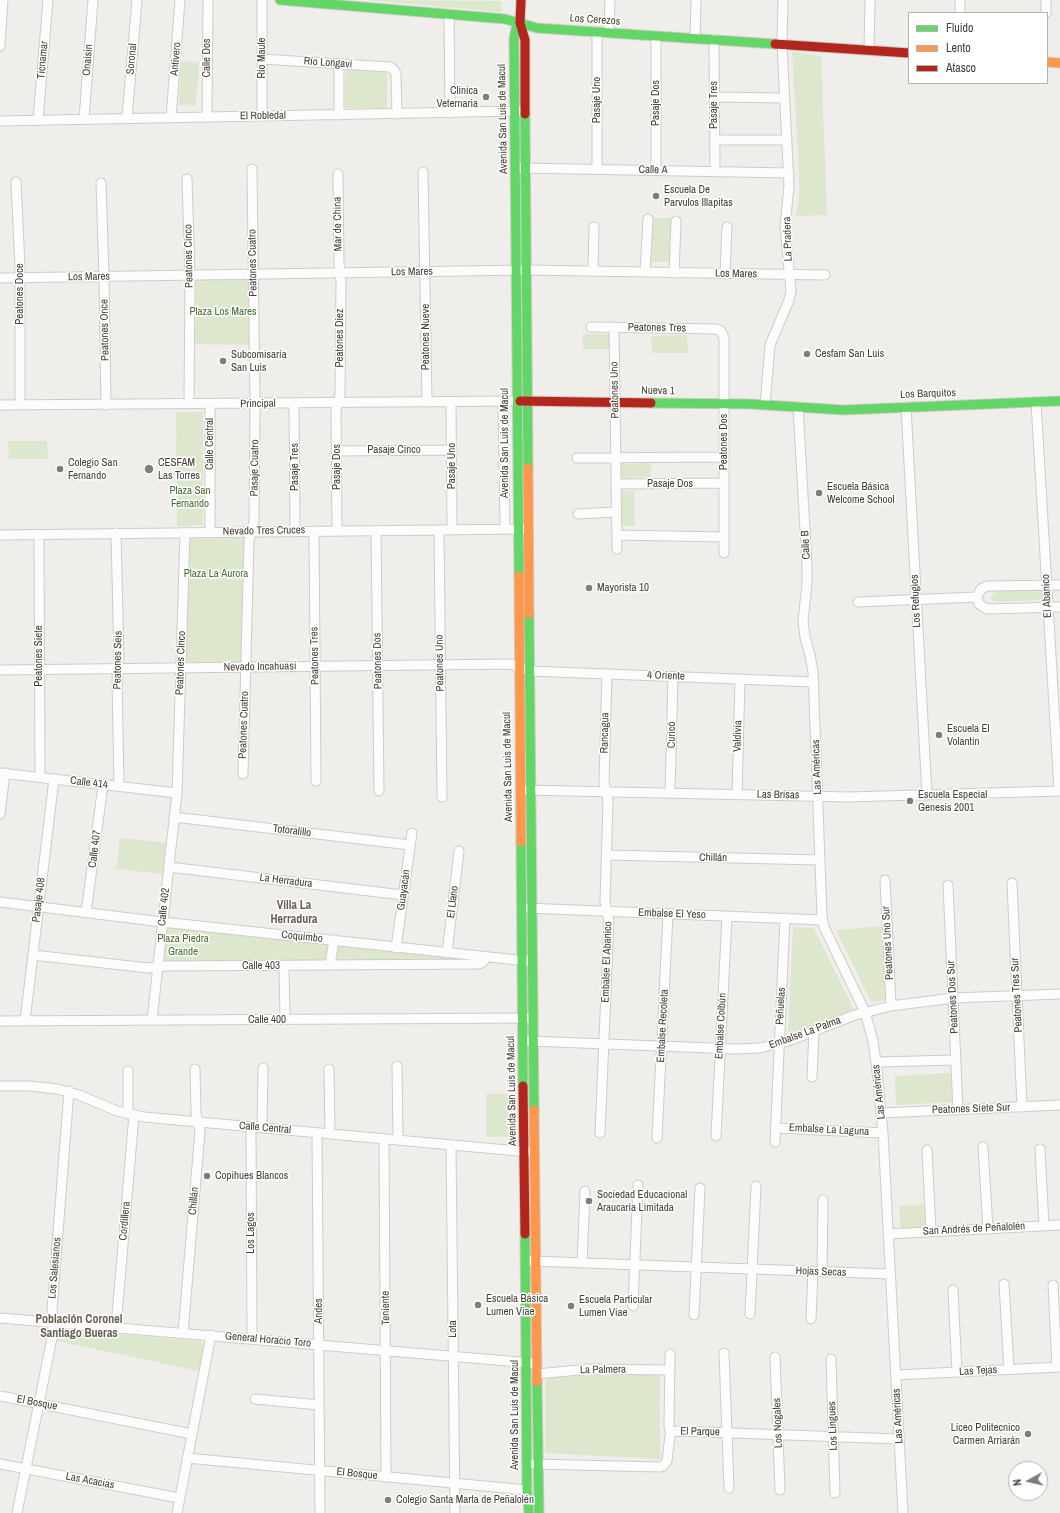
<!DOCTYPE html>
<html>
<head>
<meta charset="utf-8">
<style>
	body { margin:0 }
	#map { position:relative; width:1060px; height:1513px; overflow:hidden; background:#f0eeea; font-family:"Archivo Narrow",sans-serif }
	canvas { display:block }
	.legend { position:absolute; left:908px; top:12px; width:140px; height:72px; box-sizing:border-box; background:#fff; border:1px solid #b4b3af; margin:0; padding:5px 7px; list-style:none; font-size:12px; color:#444037 }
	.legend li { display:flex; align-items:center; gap:8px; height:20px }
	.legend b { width:20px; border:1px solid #b4b3af }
	.north { position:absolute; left:1008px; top:1461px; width:40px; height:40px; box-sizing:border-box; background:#fff; border:1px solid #b4b3af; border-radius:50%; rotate:262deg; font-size:11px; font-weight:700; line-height:16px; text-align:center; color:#444037 }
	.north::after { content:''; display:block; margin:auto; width:14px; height:18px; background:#807d76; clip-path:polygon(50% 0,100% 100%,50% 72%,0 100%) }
</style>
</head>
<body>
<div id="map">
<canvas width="1060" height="1513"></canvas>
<ul class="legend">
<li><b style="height:5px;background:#63d668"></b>Fluido</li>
<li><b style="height:5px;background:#ff974d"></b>Lento</li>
<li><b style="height:5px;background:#b3261e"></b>Atasco</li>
</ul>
<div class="north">N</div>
</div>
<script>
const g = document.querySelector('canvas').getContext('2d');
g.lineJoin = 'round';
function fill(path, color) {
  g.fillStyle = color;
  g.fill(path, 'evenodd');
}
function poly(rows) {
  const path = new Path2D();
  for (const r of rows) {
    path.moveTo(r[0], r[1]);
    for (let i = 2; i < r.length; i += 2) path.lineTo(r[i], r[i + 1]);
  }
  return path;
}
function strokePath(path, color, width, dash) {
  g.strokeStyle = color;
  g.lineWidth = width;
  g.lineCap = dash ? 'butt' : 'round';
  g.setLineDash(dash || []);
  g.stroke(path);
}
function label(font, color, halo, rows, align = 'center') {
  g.font = font + ' "Archivo Narrow",sans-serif';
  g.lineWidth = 3;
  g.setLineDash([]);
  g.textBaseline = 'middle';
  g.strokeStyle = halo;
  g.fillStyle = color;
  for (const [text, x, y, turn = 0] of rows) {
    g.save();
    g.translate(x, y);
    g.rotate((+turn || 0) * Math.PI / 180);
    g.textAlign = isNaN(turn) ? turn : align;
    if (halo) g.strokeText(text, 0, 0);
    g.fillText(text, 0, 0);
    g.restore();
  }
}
const green = poly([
	[366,0,501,1,501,12],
	[792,52,821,56,827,215,796,216,799,199,799,168],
	[181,61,199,62,196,106,179,105],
	[346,70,387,71,387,108,345,108],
	[652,218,672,218,672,262,650,262],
	[196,279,251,279,251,345,195,344],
	[583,334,609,334,609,349,583,349],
	[687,335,688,353,652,353,651,336],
	[176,412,203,412,203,525,177,526],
	[8,441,47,441,48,459,9,459],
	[651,463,651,477,621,478,620,464],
	[621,491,634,491,635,526,622,526],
	[246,538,241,662,185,662,188,539],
	[1043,589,1044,600,995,602,990,598,995,591],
	[120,838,166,843,162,874,116,869],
	[170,926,383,951,472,959,462,962,169,963,164,958,167,928],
	[883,926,887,1000,871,1002,836,930],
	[793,927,814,928,854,1010,788,1034],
	[951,1073,952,1102,896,1105,895,1076],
	[486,1094,509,1094,509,1137,486,1137],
	[928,1204,929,1227,901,1228,899,1206],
	[60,1329,200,1341,205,1348,199,1371,57,1341],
	[660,1371,660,1459,545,1453,546,1377,587,1373]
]);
const street = poly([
	[262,0,262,116],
	[960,13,960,0],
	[1046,13,1046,0],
	[449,14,450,113],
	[597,32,597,169],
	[609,33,610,0],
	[656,36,656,170],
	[695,38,696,0],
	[714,39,715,171],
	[0,46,3,0],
	[869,50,870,0],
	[262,59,390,67,394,70,396,74,397,114],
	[339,64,339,115],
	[714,97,785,98],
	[207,117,208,0],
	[127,118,137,0],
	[171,118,180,0],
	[84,119,93,0],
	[38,120,48,0],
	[0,121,520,111],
	[715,140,787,140],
	[520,168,789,173],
	[423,172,427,402],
	[187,179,190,275,189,404],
	[16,182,20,267,20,405],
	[101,183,104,277,106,405],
	[593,271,594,227],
	[645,272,648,219],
	[674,273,676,221],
	[725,274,727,227],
	[0,278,527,270,825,275],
	[591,327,716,329,721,331,724,338,724,553],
	[614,327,617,549],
	[503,401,505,529],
	[451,402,452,530],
	[1036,402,1059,791],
	[294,403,295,531],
	[210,404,210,532],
	[0,405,517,401],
	[765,405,770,345,789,300,791,291,785,226,789,186,782,44,783,0],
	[798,407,807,565,807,584,803,621,805,637,810,655,813,672,822,916,824,927,865,1012,873,1041,876,1062,883,1133,903,1513],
	[906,407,927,795],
	[337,451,452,450],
	[577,458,724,457],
	[616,484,724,483],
	[578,514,616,512],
	[376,530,379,791],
	[439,530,442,797],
	[314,531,316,781],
	[337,531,336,410,340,394,341,282,339,263,338,174],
	[116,533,119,659,117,678,119,786],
	[39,534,40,777],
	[0,535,523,529],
	[617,535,724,537],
	[1060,585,987,586,981,589,977,597,979,604,987,609,1060,607],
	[858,602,977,597],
	[0,670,511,664,529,671,814,682],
	[0,773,177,793],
	[243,774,249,541,254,521,255,404,252,169],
	[524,790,848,797,1060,791],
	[670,793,673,677],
	[737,794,740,679],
	[0,814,5,773],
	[174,817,410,845],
	[606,855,820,860],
	[169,867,403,895],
	[885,880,891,1006],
	[1012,883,1022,1107],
	[948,885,958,1110],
	[0,902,162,922,527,961],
	[526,908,822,920],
	[86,913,103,785],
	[396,948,412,833],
	[447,953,459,851],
	[33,955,148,968,165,966,479,964,483,962,486,957],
	[330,965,334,940],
	[284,966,285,1019],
	[152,1020,177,793,185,532],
	[0,1021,528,1018],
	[25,1021,54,779],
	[529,1041,736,1049,760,1048,788,1041,855,1015,891,1006,953,998,1060,994],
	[876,1062,956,1060],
	[397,1066,398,1140],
	[329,1069,330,1134],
	[812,1077,814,1031],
	[0,1086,30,1086,57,1089,79,1095,117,1111,144,1117,529,1152],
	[881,1113,1060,1105],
	[128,1114,128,1071],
	[251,1127,252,1339],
	[262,1128,263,1068],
	[775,1128,883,1133],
	[317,1133,320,1513],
	[600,1133,609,921,605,902,608,802,604,782,607,674],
	[716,1136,727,916],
	[657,1138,668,914],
	[384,1139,386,1477],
	[775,1142,785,918],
	[451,1145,455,1513],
	[983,1147,988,1229],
	[1040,1149,1044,1226],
	[927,1150,931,1231],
	[888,1234,1060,1225],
	[530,1261,890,1274],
	[582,1263,585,1191],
	[822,1272,823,1200],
	[1004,1284,1009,1369],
	[1053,1285,1057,1367],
	[953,1290,957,1372],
	[633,1306,638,1185],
	[750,1314,756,1186],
	[694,1315,700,1188],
	[0,1318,531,1363],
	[811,1319,813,1271],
	[116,1327,134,1115],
	[183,1333,200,1131,196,1113,195,1069],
	[724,1353,729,1488],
	[670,1354,669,1426,671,1434],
	[775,1357,780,1490],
	[831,1359,835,1493],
	[537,1374,589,1369,670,1370],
	[896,1375,1060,1367],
	[0,1396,192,1434],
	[255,1399,319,1405],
	[187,1458,527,1490],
	[0,1464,179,1498],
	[532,1464,660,1467,663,1466,667,1461,670,1435,673,1432,677,1431,899,1439],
	[17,1513,53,1333,53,1322,52,1309,69,1091],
	[177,1513,211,1335]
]);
const fast = poly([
	[280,0,505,19,537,28,775,44],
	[525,114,528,468],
	[651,403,750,404,844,410,1060,401],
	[519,576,514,39,516,29,520,23],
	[529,614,534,1110],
	[521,842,523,1086],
	[525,1234,527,1490,529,1513],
	[537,1382,539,1513]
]);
const slow = poly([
	[1047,62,1060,63],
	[528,468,529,614],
	[519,576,521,842],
	[534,1110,537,1382]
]);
const jam = poly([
	[521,0,520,23,525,40,525,114],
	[775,44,909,53],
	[520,401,651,403],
	[523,1086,525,1234]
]);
const markers = [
	[486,97,4,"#807d76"],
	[656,196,4,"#807d76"],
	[807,354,4,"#807d76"],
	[223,361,4,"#807d76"],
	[60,469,4,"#807d76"],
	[149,469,5,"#807d76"],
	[819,493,4,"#807d76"],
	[589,588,4,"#807d76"],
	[939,735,4,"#807d76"],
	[910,801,4,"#807d76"],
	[207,1176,4,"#807d76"],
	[589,1201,4,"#807d76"],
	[478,1305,4,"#807d76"],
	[571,1306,4,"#807d76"],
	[1028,1434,4,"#807d76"],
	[388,1500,4,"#807d76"]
];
const streetNames = [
	["Los Cerezos",595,20,4],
	["Calle Dos",207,58,-90],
	["Río Maule",262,58,-90],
	["Soronal",132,59,-85],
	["Antivero",176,59,-85],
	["Ticnamar",43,60,-85],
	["Onaisin",88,60,-86],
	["Río Longaví",328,63,4],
	["Pasaje Uno",597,100,-90],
	["Pasaje Dos",656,103,-90],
	["Pasaje Tres",714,105,-90],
	["El Robledal",263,116,-1],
	["Avenida San Luis de Macul",503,119,-91],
	["Calle A",653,170,1],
	["Mar de China",338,224,-91],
	["La Pradera",788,239,-92],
	["Peatones Cinco",189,256,-91],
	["Peatones Cuatro",253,263,-91],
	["Los Mares",412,272,-1],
	["Los Mares",736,274,1],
	["Los Mares",89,277,-1],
	["Peatones Doce",20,294,-90],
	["Peatones Tres",657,328,1],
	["Peatones Once",105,330,-91],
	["Peatones Nueve",426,337,-90],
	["Peatones Diez",340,338,-90],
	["Peatones Uno",615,390,-91],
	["Nueva 1",658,391,1],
	["Los Barquitos",928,394,-2],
	["Principal",258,404,-1],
	["Peatones Dos",724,442,-90],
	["Avenida San Luis de Macul",505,443,-90],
	["Calle Central",210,444,-90],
	["Pasaje Cinco",394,450],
	["Pasaje Uno",452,466,-90],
	["Pasaje Tres",295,467,-90],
	["Pasaje Dos",337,467,-90],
	["Pasaje Cuatro",255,468,-89],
	["Pasaje Dos",670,484],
	["Nevado Tres Cruces",264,531,-1],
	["Calle B",806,545,-93],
	["El Abanico",1047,596,-93],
	["Los Refugios",916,601,-93],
	["Peatones Siete",39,656,-90],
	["Peatones Tres",315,656,-91],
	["Peatones Seis",118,660,-89],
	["Peatones Dos",378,661,-91],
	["Peatones Cinco",181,663,-88],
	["Peatones Uno",440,663,-91],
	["Nevado Incahuasi",260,667,-1],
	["4 Oriente",666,676,2],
	["Peatones Cuatro",244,725,-88],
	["Rancagua",605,733,-89],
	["Curicó",672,735,-89],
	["Valdivia",738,736,-88],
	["Avenida San Luis de Macul",508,767,-91],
	["Las Américas",817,767,-92],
	["Calle 414",89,783,7],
	["Las Brisas",778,795,1],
	["Totoralillo",292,831,7],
	["Calle 407",95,849,-83],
	["Chillán",713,858,1],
	["La Herradura",286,881,7],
	["Guayacán",404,890,-82],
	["Pasaje 408",39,900,-83],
	["El Llano",453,902,-83],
	["Calle 402",164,907,-84],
	["Embalse El Yeso",672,914,2],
	["Coquimbo",302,937,6],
	["Peatones Uno Sur",888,943,-93],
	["Embalse El Abanico",607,962,-88],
	["Calle 403",261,966],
	["Peatones Tres Sur",1017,995,-93],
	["Peatones Dos Sur",953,997,-93],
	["Peñuelas",781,1006,-87],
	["Calle 400",267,1020],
	["Embalse Recoleta",663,1026,-87],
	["Embalse Colbún",721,1026,-87],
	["Embalse La Palma",805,1033,-20],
	["Avenida San Luis de Macul",512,1091,-91],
	["Las Américas",879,1092,-96],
	["Peatones Siete Sur",971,1109,-2],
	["Calle Central",265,1128,5],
	["Embalse La Laguna",829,1130,3],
	["Chillán",194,1201,-85],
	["Cordillera",125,1221,-85],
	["San Andrés de Peñalolén",974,1229,-3],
	["Los Lagos",251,1233,-90],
	["Los Salesianos",55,1268,-85],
	["Hojas Secas",821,1272,2],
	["Teniente",386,1308,-91],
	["Andes",319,1311,-90],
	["Lota",453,1329,-91],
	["General Horacio Toro",268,1340,5],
	["La Palmera",603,1370,-1],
	["Las Tejas",978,1371,-3],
	["El Bosque",37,1403,11],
	["Avenida San Luis de Macul",515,1415,-90],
	["Las Américas",898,1416,-93],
	["Los Nogales",778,1423,-92],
	["Los Lingues",833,1426,-92],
	["El Parque",700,1432,1],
	["El Bosque",357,1474,6],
	["Las Acacias",90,1481,11]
];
const poiNames = [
	["Clinica",478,91,"right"],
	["Veternaria",478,104,"right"],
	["Escuela De",664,190],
	["Parvulos Illapitas",664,203],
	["Cesfam San Luis",815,354],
	["Subcomisaría",231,355],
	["San Luis",231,368],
	["Colegio San",68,463],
	["Fernando",68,476],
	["CESFAM",158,463],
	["Las Torres",158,476],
	["Escuela Básica",827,487],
	["Welcome School",827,500],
	["Mayorista 10",597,588],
	["Escuela El",947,729],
	["Volantín",947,742],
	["Escuela Especial",918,795],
	["Genesis 2001",918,808],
	["Copihues Blancos",215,1176],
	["Sociedad Educacional",597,1195],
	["Araucaria Limitada",597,1208],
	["Escuela Básica",486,1299],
	["Lumen Viae",486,1312],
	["Escuela Particular",579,1300],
	["Lumen Viae",579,1313],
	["Liceo Politecnico",1020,1428,"right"],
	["Carmen Arriarán",1020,1441,"right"],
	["Colegio Santa Marta de Peñalolén",396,1500]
];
const parkNames = [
	["Plaza Los Mares",223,312],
	["Plaza San",190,491],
	["Fernando",190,504],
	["Plaza La Aurora",216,574],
	["Plaza Piedra",183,939],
	["Grande",183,952]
];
const neighbourhoodNames = [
	["Villa La",294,906],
	["Herradura",294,920],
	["Población Coronel",79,1320],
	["Santiago Bueras",79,1334]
];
fill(green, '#dce7cd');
strokePath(street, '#ceccc8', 11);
strokePath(fast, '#cecbc2', 11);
strokePath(slow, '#cecbc2', 11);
strokePath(jam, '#cecbc2', 11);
strokePath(street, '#fdfcfc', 9);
strokePath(fast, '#63d668', 9);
strokePath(slow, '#ff974d', 9);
strokePath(jam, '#b3261e', 9);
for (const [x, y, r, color] of markers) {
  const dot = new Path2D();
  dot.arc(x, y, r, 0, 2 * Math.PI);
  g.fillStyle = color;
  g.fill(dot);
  strokePath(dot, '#fff', 1.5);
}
label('11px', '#444037', '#fff', streetNames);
label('11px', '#444037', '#fff', poiNames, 'left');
label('11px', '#456f32', '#fff', parkNames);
label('bold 12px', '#665e50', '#fff', neighbourhoodNames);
</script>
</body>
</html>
